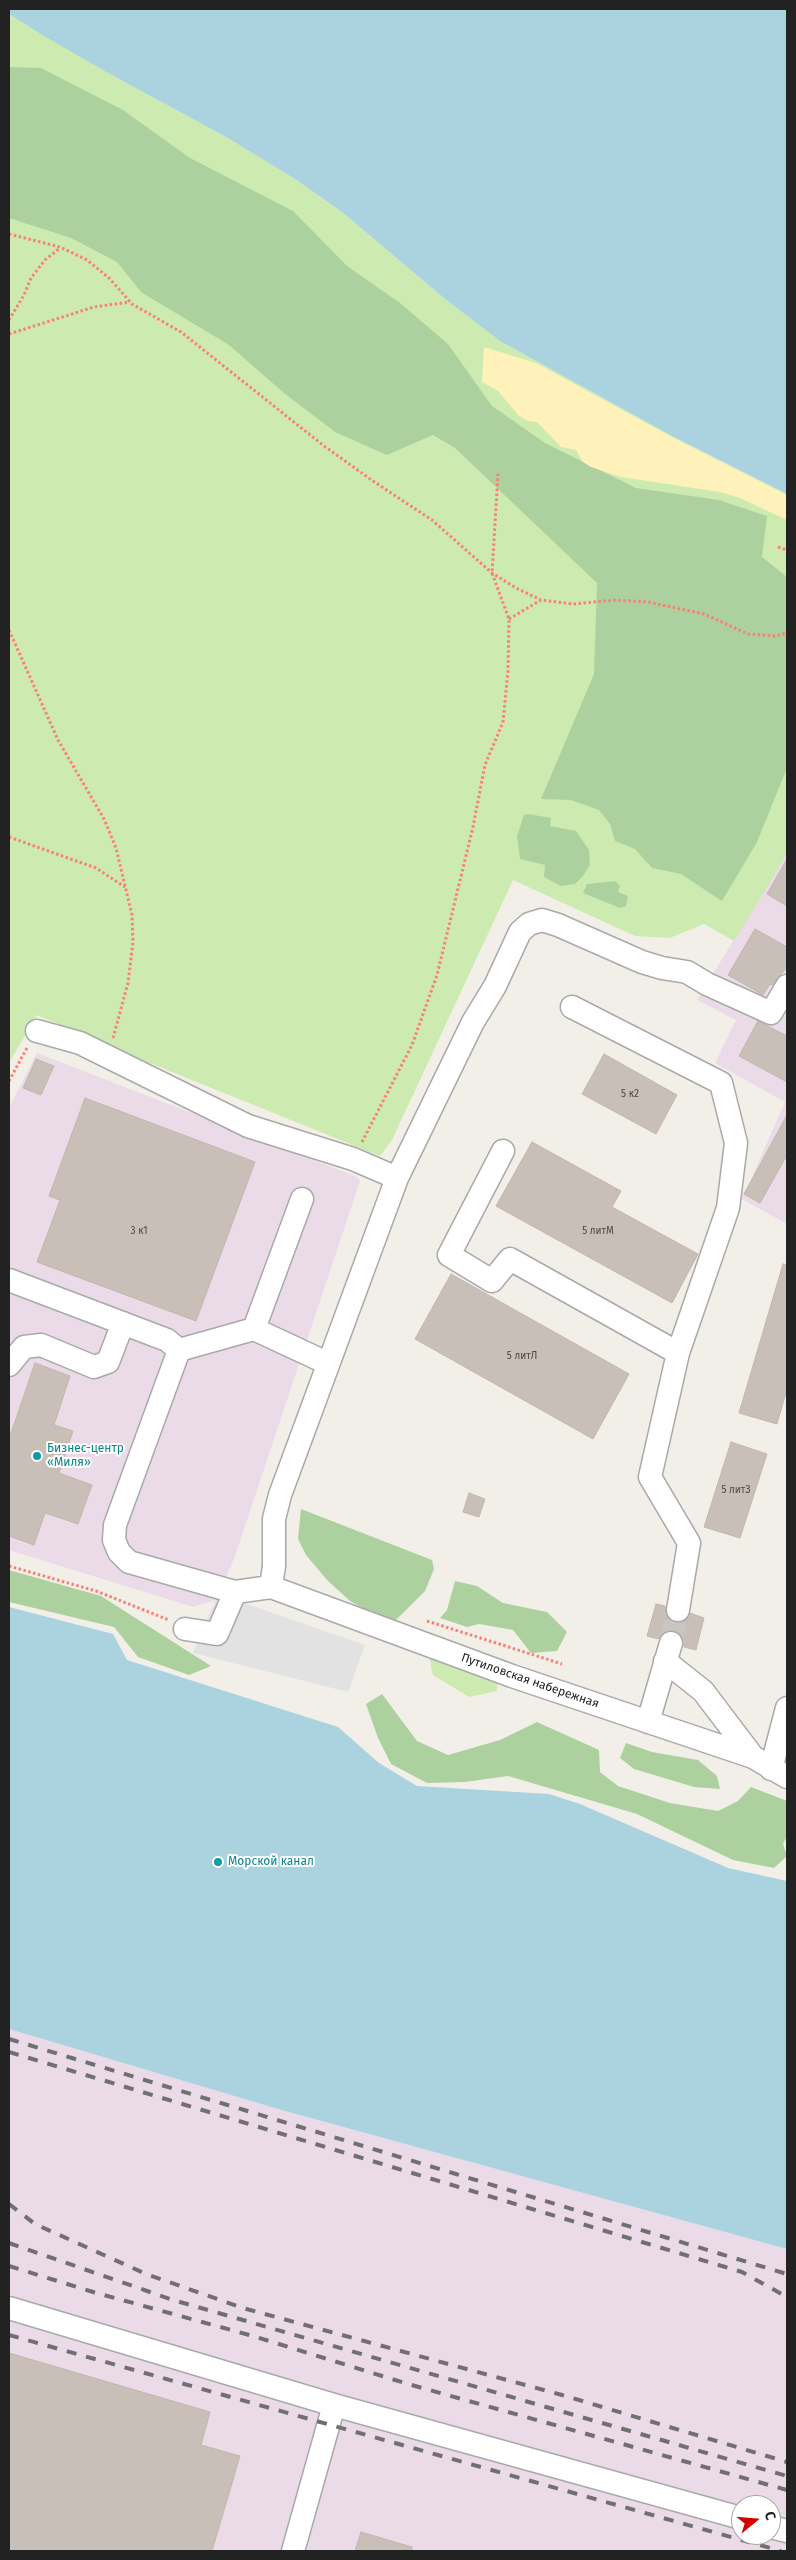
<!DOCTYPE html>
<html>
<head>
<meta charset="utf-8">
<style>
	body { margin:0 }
	#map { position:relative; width:796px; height:2560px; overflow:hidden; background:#f2efe9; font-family:"Fira Sans",sans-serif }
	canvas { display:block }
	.frame { position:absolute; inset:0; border:10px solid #222; pointer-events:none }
	.north { position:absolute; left:731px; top:2495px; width:50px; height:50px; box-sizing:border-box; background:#fff; border:1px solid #a7a7a7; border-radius:50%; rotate:73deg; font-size:14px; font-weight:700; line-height:20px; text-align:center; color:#222 }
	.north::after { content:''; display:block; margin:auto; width:18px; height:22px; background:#d40000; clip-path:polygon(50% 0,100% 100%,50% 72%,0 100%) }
</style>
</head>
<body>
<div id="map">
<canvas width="796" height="2560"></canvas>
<div class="frame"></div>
<div class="north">С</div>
</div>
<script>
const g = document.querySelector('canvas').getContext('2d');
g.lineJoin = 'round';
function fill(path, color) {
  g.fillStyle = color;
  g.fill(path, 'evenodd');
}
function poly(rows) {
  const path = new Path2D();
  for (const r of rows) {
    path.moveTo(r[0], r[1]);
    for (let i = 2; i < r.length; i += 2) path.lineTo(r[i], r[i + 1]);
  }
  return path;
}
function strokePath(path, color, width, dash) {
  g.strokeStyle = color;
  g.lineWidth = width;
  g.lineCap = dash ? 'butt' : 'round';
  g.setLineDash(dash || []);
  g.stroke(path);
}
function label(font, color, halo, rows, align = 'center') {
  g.font = font + ' "Fira Sans",sans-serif';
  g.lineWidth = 4;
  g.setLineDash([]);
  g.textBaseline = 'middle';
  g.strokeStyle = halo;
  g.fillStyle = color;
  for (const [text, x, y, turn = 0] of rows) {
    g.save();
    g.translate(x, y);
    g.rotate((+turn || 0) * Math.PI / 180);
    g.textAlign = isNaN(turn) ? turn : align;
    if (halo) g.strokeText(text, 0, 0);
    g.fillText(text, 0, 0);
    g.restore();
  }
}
const industrial = poly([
	[787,853,787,1224,740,1198,749,1184,785,1102,715,1063,736,1020,697,1000],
	[37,1053,357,1177,360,1181,234,1559,216,1600,193,1607,9,1550,9,1108],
	[9,2029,278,2109,787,2249,787,2551,9,2551],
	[741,2505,771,2505,771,2535,741,2535]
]);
const grass = poly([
	[9,14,108,73,226,137,295,179,342,212,445,299,500,341,672,436,787,494,787,853,766,889,734,941,704,924,670,938,635,936,513,880,392,1140,380,1156,130,1055,37,1015,9,1063],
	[428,1652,497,1677,497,1691,469,1697,433,1675]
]);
const forest = poly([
	[9,67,41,68,123,110,190,158,293,211,347,266,400,303,448,344,492,406,545,443,636,488,719,500,767,516,762,557,787,577,787,768,757,842,722,901,681,874,652,868,635,849,615,841,610,824,599,810,571,800,541,799,594,674,597,583,455,448,433,435,387,455,335,432,284,393,229,345,141,292,117,262,71,238,9,218],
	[528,814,551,818,550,826,576,831,589,850,590,865,583,876,575,884,561,886,544,877,545,865,520,859,517,836,524,815],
	[615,881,620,886,618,892,628,896,626,906,620,908,583,893,587,884],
	[301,1509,432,1560,434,1569,425,1591,396,1620,377,1616,350,1601,327,1580,306,1555,298,1539],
	[9,1570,101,1596,211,1666,189,1675,138,1657,114,1627,9,1602],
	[455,1581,477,1586,503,1603,547,1612,567,1632,557,1651,531,1653,513,1630,479,1624,467,1627,440,1618,447,1610],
	[382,1694,417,1741,448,1755,500,1740,537,1722,599,1750,600,1772,618,1786,670,1803,718,1811,738,1801,751,1787,787,1801,787,1836,783,1844,787,1856,774,1868,733,1860,637,1814,508,1776,465,1782,427,1783,391,1764,378,1738,366,1704],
	[626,1743,652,1752,698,1760,717,1776,720,1789,694,1787,634,1769,620,1758]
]);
const sand = poly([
	[484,347,536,363,672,437,787,495,787,520,740,498,720,492,621,477,591,467,583,462,576,450,561,447,537,422,528,421,519,416,498,391,482,382]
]);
const parking = poly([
	[218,1594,365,1645,348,1692,193,1653]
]);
const water = poly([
	[9,9,787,9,787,494,672,436,500,341,445,299,342,212,295,179,226,137,108,73,44,36,9,14],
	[9,1607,113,1634,127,1660,338,1727,379,1763,417,1786,549,1794,580,1804,728,1868,787,1881,787,2249,278,2109,9,2029]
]);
const building = poly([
	[787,859,787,906,767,894,787,859],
	[755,929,787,947,787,967,772,985,770,984,763,995,728,975,755,929],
	[758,1021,787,1036,787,1082,739,1056,758,1021],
	[604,1054,677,1095,656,1134,582,1094,604,1054],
	[36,1059,54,1066,41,1095,23,1088,36,1059],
	[85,1098,255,1162,196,1321,37,1262,60,1200,49,1196,85,1098],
	[787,1115,787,1155,760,1203,744,1194,787,1115],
	[532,1142,621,1191,612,1207,698,1254,672,1303,496,1206,532,1142],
	[783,1264,787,1265,787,1389,777,1424,739,1413,783,1264],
	[451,1274,629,1374,593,1439,415,1339,451,1274],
	[35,1363,70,1376,54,1425,73,1431,59,1473,92,1485,78,1524,45,1513,34,1545,9,1536,9,1439,35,1363],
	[731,1442,767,1454,740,1538,704,1527,731,1442],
	[469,1493,485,1499,479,1517,463,1512,469,1493],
	[656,1604,665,1606,666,1615,675,1623,683,1622,690,1613,704,1618,696,1650,684,1647,684,1639,675,1631,667,1630,658,1639,647,1636,656,1604],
	[9,2353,210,2412,201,2445,240,2456,212,2551,9,2551,9,2353],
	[361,2532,412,2547,412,2551,355,2551,361,2532]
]);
const minorTunnel = poly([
	[671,1643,678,1610]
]);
const path = poly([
	[9,234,60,247,87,260,109,278,132,304,181,332,324,446,373,481,432,520,492,573,516,588,541,600],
	[9,320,24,295,31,278,45,260,60,248],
	[9,334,94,307,130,302],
	[778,547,787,550],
	[509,619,541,600,573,604,615,600,648,602,704,614,748,634,775,636,787,633],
	[9,630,58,740,104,819,116,848,132,915,133,942,128,983,113,1038],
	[9,837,96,868,125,887],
	[9,1081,28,1046],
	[362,1142,412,1045,437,975,473,827,485,765,503,722,508,671,509,619,492,573,498,474],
	[9,1566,96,1591,169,1620],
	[427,1621,562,1664]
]);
const minor = poly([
	[572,1007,721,1083,736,1143,728,1208,678,1353],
	[37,1031,80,1043,248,1126,353,1159,397,1178],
	[503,1151,449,1255,492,1281,510,1259,678,1353,650,1477,689,1543,678,1610],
	[9,1280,167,1340,179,1350,115,1525,114,1540,119,1552,129,1562,235,1592,271,1587],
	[254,1329,327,1363],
	[179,1350,254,1329,302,1199],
	[9,1365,24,1347,41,1345,94,1367,108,1362,123,1323],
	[271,1587,274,1566,274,1519,280,1495,397,1178,473,1022,495,986,520,932,529,924,542,920,558,925,642,962,662,968,687,972,707,984,771,1013,787,986],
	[271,1587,512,1676,753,1757,787,1777],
	[185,1629,217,1634,235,1592],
	[665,1661,703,1691,753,1757],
	[648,1722,671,1643],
	[771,1769,787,1708],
	[9,2308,334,2405,741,2518],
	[771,2527,787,2531],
	[293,2551,334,2405]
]);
const rail = poly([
	[9,2039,787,2274],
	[9,2052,742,2272,787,2297],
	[9,2204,35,2224,146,2274,243,2308,562,2395,787,2462],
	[9,2243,173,2300,787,2476],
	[9,2266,93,2292,253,2336,408,2384,787,2490],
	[9,2335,781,2551]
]);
const markers = [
	[37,1456,5,"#0f9aa8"],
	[218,1862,5,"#0f9aa8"]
];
const numberNames = [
	["5 к2",630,1094],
	["3 к1",139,1231],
	["5 литМ",598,1231],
	["5 литЛ",522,1356],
	["5 литЗ",736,1490]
];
const cultureNames = [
	["Бизнес-центр",47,1449],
	["«Миля»",47,1463],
	["Морской канал",228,1862]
];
const streetNames = [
	["Путиловская набережная",530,1681,19]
];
fill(industrial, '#ebdbe8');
fill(grass, '#cdebb0');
fill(forest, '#add19e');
fill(sand, '#fff1ba');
fill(parking, '#e2e2e2');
fill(water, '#aad3df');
fill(building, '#c7bfb8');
strokePath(building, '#c4b6ab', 1);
strokePath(minorTunnel, '#c8c6c1', 22, [22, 11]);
strokePath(minor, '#a9a9a9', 25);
strokePath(path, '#fa8072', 3, [2.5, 2.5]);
strokePath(minor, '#fff', 22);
strokePath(rail, '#707070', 4, [10, 10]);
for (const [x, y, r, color] of markers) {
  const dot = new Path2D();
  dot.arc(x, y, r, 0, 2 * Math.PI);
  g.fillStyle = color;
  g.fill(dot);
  strokePath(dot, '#fff', 2);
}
label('10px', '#4b4948', null, numberNames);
label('12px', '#0d838f', '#fff', cultureNames, 'left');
label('12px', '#222', '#fff', streetNames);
</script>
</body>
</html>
